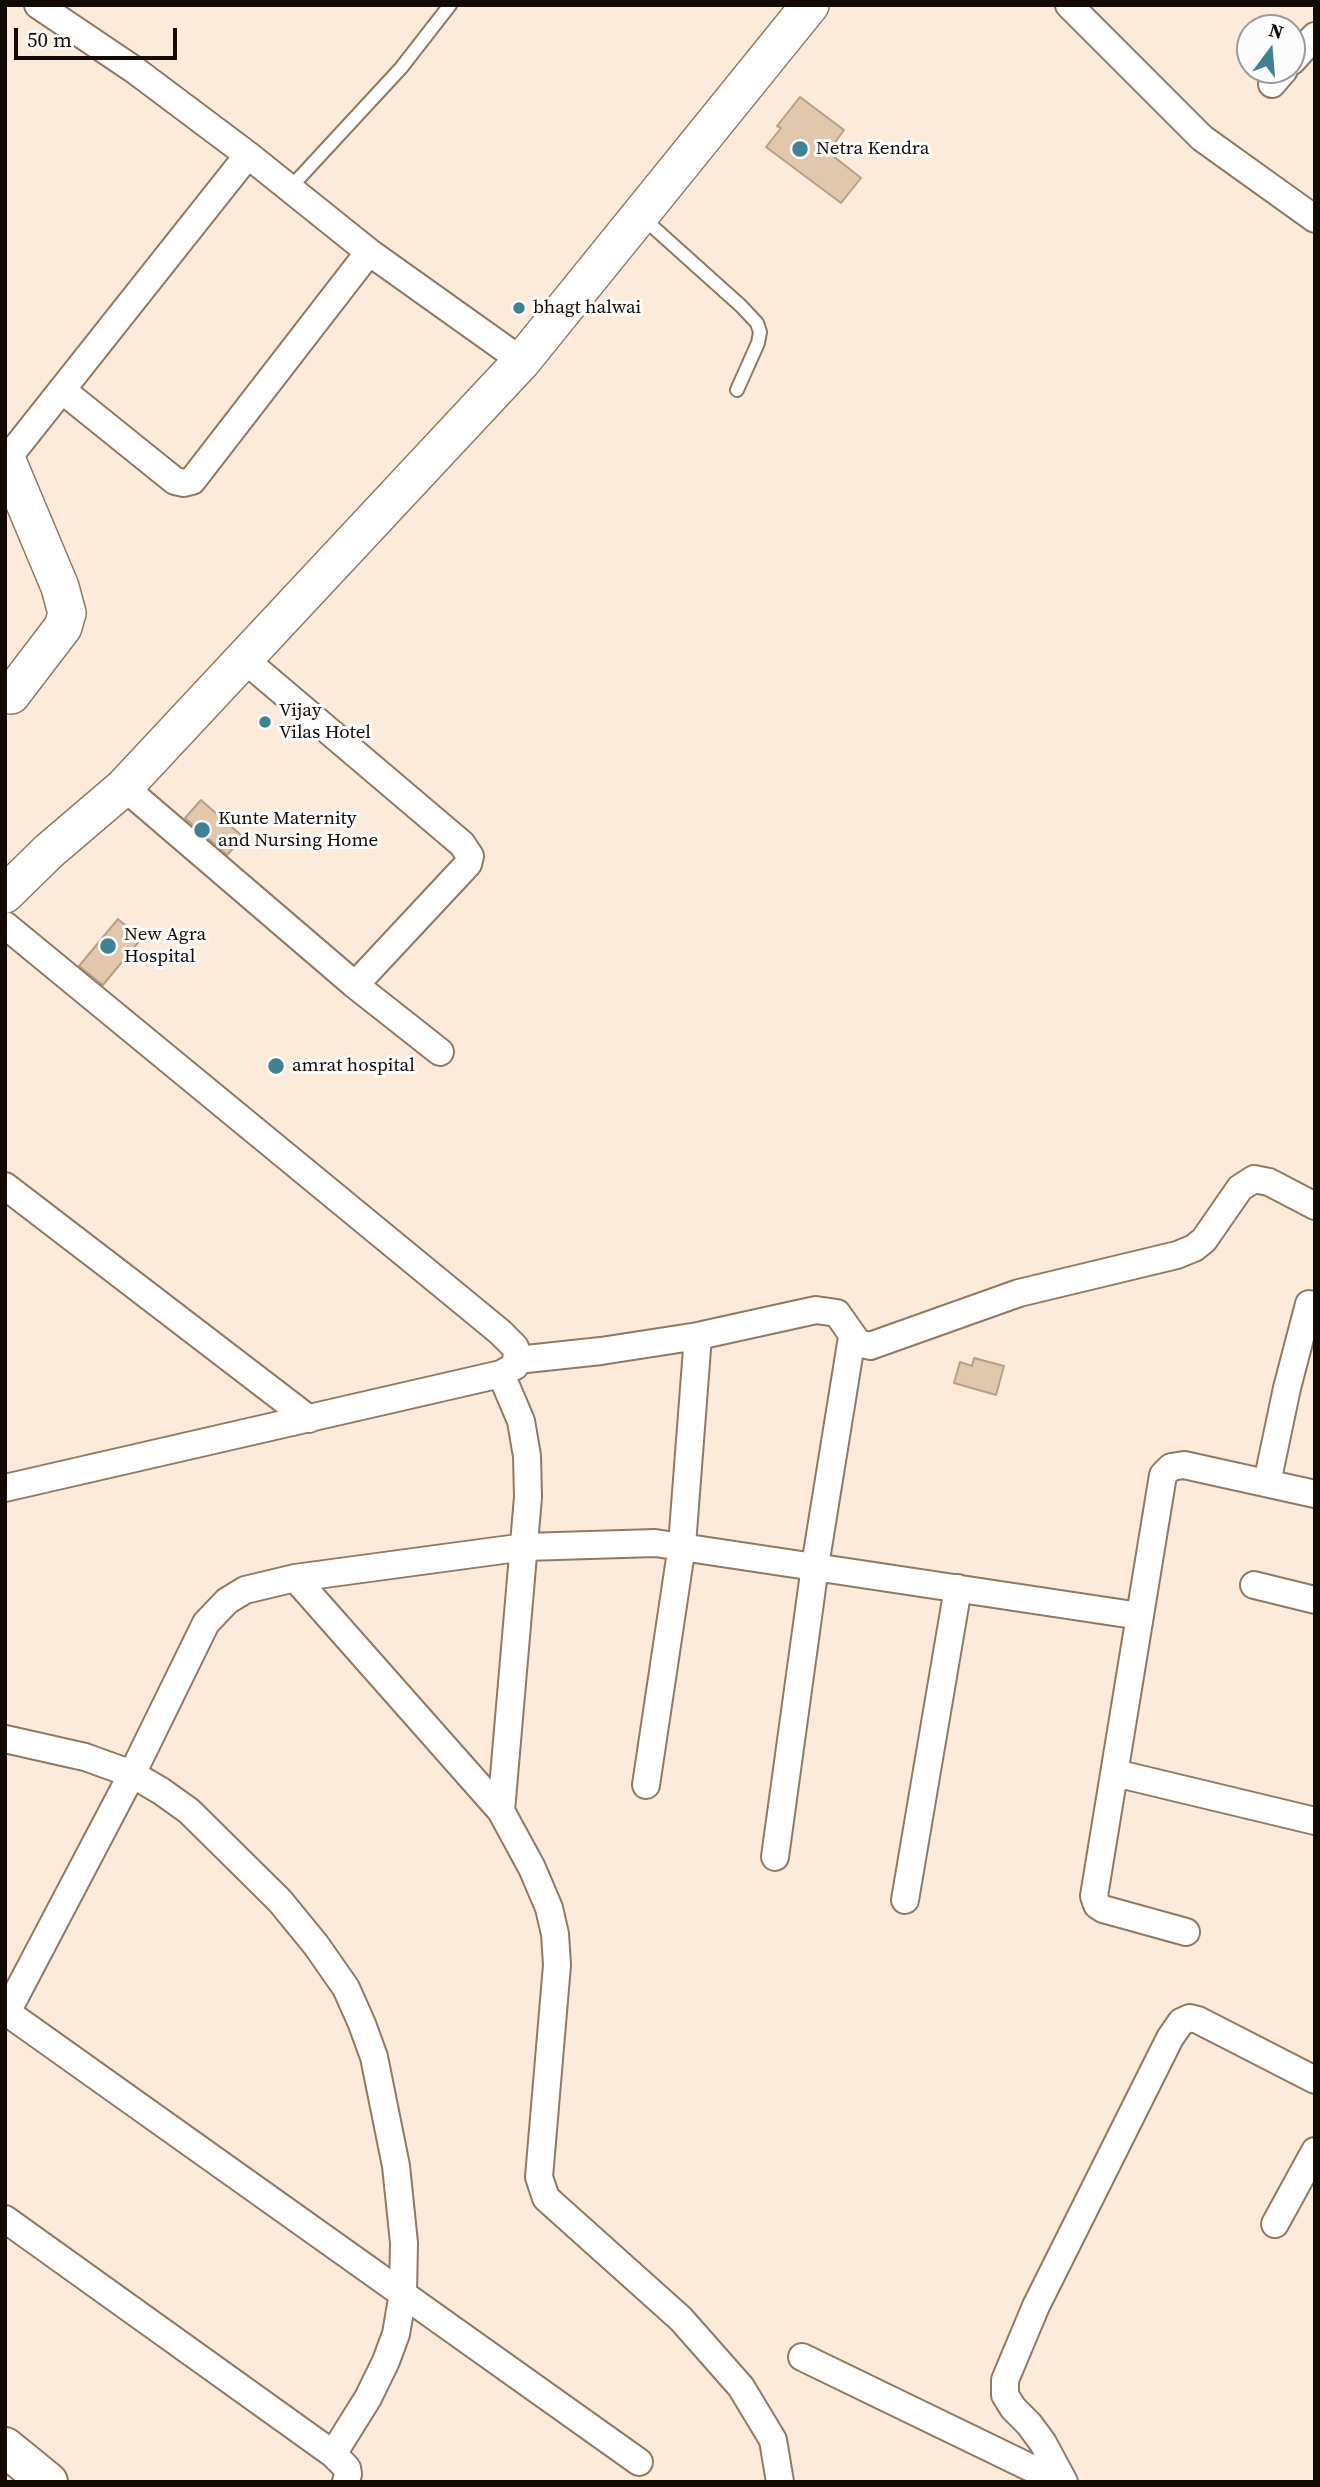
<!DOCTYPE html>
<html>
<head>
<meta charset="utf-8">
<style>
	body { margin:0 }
	#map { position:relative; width:1320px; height:2487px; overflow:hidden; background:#fcebdb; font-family:"Source Serif 4",serif }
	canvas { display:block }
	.frame { position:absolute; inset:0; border:7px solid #130a03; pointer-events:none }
	.north { position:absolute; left:1236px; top:14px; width:70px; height:70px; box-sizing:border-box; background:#fcfcfc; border:2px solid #9f9b98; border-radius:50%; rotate:16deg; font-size:19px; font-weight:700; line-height:28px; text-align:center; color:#130a03 }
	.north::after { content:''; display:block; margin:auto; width:24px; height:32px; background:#408293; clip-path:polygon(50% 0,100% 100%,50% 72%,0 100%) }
	.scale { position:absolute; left:14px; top:28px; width:163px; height:32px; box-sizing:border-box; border:4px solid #130a03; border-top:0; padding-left:9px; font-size:21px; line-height:24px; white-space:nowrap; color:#130a03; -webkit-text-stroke:5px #fcfcfc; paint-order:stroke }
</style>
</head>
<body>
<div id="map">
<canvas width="1320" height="2487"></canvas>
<div class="frame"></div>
<div class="north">N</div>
<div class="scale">50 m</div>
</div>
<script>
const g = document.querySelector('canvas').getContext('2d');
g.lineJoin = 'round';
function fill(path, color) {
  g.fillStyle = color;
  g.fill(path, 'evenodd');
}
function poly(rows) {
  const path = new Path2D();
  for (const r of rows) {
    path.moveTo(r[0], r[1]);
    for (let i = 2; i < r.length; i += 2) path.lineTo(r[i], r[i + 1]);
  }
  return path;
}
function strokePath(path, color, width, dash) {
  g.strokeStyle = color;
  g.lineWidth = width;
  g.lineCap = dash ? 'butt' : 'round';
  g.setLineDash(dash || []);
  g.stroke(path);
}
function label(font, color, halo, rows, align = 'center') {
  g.font = font + ' "Source Serif 4",serif';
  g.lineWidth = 6;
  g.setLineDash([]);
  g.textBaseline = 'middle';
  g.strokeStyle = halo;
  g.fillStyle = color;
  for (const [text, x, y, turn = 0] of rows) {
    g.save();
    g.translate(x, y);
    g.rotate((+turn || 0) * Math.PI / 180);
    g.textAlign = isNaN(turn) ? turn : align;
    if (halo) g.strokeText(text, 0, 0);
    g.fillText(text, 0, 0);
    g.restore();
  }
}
const building = poly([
	[800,97,844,130,828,152,861,178,841,203,766,147,781,128,777,126,800,97],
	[201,800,243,837,227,855,185,818,201,800],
	[118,919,141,939,103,985,79,966,118,919],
	[974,1358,1004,1366,996,1395,954,1383,960,1362,972,1366,974,1358]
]);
const lane = poly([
	[290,188,401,68,450,5],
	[643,218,741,306,757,323,760,332,758,343,737,390]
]);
const street = poly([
	[38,5,136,71,248,155,369,252,522,361],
	[1069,5,1202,138,1315,219],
	[1292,61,1315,36],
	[1272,84,1284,70],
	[62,390,175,481,184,483,192,481,369,252],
	[7,459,248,155],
	[244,659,462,844,470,856,468,864,355,985],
	[124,787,355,985,440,1052],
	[5,925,500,1332,515,1347,517,1354,515,1366,501,1374,5,1488],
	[5,1186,309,1419],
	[517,1360,601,1351,698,1336,816,1310,837,1313,858,1343,870,1346,1019,1293,1177,1255,1194,1248,1204,1240,1240,1188,1254,1179,1269,1182,1315,1206],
	[501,1374,521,1421,527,1456,528,1497,501,1811],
	[1267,1483,1287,1388,1309,1304],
	[295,1578,501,1811,532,1868,549,1908,555,1934,557,1965,539,2177,546,2198,681,2319,741,2387,773,2440,780,2482],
	[1254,1585,1315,1600],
	[5,1739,85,1757,132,1774,161,1791,189,1811,280,1901,316,1945,346,1988,362,2024,374,2057,396,2166,404,2243,403,2293,396,2334,386,2361,368,2398,333,2454],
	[1115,1773,1315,1821],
	[646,1785,682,1545,698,1336],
	[775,1857,815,1566,852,1337],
	[905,1900,958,1588],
	[1186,1932,1103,1909,1097,1905,1094,1896,1163,1475,1171,1467,1184,1465,1315,1494],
	[5,2011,639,2462],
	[7,2012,132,1774,206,1623,227,1601,245,1590,295,1578,525,1547,655,1543,1140,1616],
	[5,2219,333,2454,347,2468,348,2474,346,2482],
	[1275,2224,1315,2151],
	[802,2357,1060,2482],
	[1064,2482,1043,2443,1029,2424,1013,2408,1005,2395,1005,2380,1036,2306,1170,2038,1181,2022,1190,2018,1198,2020,1315,2080]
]);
const secondary = poly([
	[5,456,60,587,67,613,63,627,11,695],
	[5,894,49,851,124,787,522,361,810,5]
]);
const primary = poly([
	[5,2447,48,2482]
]);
const markers = [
	[800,149,9,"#408293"],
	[519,308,7,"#408293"],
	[265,722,7,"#408293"],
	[202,830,9,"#408293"],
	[108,946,9,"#408293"],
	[276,1066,9,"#408293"]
];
const poiNames = [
	["Netra Kendra",816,149],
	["bhagt halwai",533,308],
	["Vijay",279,711],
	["Vilas Hotel",279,733],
	["Kunte Maternity",218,819],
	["and Nursing Home",218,841],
	["New Agra",124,935],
	["Hospital",124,957],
	["amrat hospital",292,1066]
];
fill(building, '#e1c7ac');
strokePath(building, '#b99f86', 2);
strokePath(lane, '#927961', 16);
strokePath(street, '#927961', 30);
strokePath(secondary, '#927961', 40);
strokePath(primary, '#927961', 42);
strokePath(lane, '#fff', 12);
strokePath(street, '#fff', 26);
strokePath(secondary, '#fff', 37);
strokePath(primary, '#fff', 38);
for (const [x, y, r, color] of markers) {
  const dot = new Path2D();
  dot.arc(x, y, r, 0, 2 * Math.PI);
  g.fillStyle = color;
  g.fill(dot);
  strokePath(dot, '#fcfcfc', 2.5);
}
label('19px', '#130a03', '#fcfcfc', poiNames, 'left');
</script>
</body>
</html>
